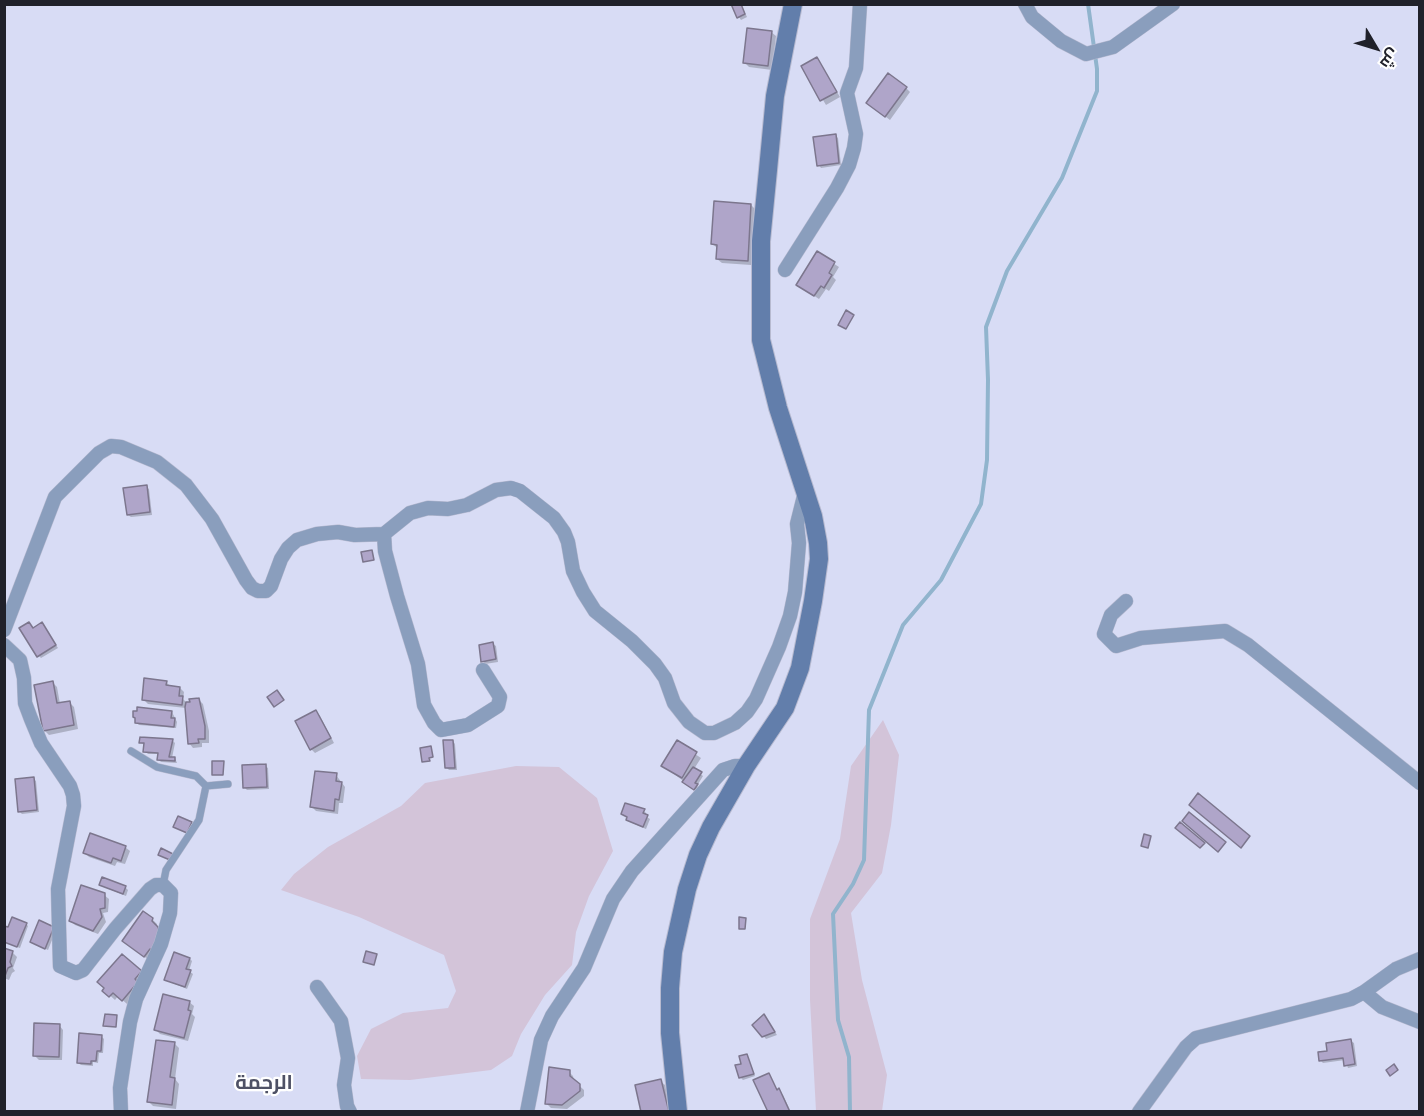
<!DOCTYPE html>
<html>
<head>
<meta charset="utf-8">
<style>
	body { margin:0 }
	#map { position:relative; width:1424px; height:1116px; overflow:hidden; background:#d8dcf5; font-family:Ubuntu,Cairo,sans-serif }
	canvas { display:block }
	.frame { position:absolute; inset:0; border:6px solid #20212a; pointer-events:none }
	.north { position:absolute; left:1346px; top:18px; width:60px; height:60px; -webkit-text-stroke:4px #fff; paint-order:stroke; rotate:128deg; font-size:16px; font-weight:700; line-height:24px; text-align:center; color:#20212a }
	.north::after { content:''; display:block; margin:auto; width:21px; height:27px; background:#20212a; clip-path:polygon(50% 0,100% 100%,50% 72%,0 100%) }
</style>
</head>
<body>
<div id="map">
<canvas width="1424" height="1116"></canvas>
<div class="frame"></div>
<div class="north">ش</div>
</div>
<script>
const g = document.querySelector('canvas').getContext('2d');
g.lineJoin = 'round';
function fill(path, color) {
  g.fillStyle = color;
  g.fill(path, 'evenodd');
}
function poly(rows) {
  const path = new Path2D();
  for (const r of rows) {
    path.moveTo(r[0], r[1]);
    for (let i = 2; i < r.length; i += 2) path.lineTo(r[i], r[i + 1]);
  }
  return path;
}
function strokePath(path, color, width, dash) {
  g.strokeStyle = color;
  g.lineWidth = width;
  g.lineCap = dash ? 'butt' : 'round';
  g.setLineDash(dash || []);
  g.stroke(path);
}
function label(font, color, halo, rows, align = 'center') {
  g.font = font + ' Ubuntu,Cairo,sans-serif';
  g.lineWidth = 4.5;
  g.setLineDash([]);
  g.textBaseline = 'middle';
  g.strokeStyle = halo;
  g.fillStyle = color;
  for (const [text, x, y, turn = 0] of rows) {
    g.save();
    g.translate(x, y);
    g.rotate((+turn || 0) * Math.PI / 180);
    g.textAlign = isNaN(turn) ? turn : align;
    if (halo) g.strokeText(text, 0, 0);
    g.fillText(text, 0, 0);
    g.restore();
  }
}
const green = poly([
	[883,720,899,755,891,825,882,873,851,913,862,980,887,1075,882,1111,816,1111,810,1000,810,919,840,839,851,766],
	[516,766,559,767,597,798,613,851,589,896,576,932,572,965,545,995,521,1034,512,1056,491,1070,410,1080,361,1079,357,1056,371,1029,403,1013,448,1008,456,991,444,955,359,917,281,890,294,874,328,847,401,806,425,783]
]);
const shadow = poly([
	[741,4,747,17,741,20,739,17],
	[771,32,776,36,772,70,749,67,745,63],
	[817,59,840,97,826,105,803,67],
	[906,88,910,92,890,120,873,107],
	[835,135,838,138,841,165,821,168,819,165],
	[751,205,755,209,751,265,722,263,717,259,718,249,713,244],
	[817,253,839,267,833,277,836,280,829,291,826,289,819,299,798,285],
	[146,487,149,489,152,515,131,517,128,515],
	[44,627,58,648,41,658,39,656,34,629],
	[493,644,496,646,498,662,485,664,483,661],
	[166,682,171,687,180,688,184,692,183,699,186,702,191,704,199,700,203,704,209,731,209,743,202,743,202,747,193,748,189,743,186,708,148,704,143,699],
	[53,683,57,687,60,704,69,702,74,707,78,729,49,735,44,730],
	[172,712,177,722,176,728,139,725,136,722],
	[316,712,320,716,334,743,315,753,311,749],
	[172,740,175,743,172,758,175,758,177,763,161,762,159,760,159,754,148,754,145,751,145,745,141,743],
	[453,741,455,744,457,770,449,770,447,768],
	[677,742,701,758,694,769,703,776,697,786,699,788,697,791,663,766],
	[265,766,268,768,269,789,247,790,244,787],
	[336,775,345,787,343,803,339,803,338,814,316,811,312,807],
	[33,778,36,781,39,812,22,814,19,811],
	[644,811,646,813,645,816,650,819,646,829,630,822,628,818,623,814],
	[125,847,130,851,125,864,117,862,115,866,89,857,85,853],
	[103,879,125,887,128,890,126,896,104,887,101,885],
	[104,895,109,899,108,912,103,913,106,922,98,934,75,925,71,921],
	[152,919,157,924,149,960,128,945],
	[40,922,56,930,48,950,31,942],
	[26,924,28,926,20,948,4,942,4,927,9,929],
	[4,950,13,953,17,957,13,968,15,971,12,973,9,980,4,978],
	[190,959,192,961,189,971,193,974,187,989,165,980],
	[141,972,141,987,127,1004,118,996,115,1000,104,990],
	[189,1002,194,1006,192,1014,195,1017,188,1041,160,1034,155,1029],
	[766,1019,777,1035,766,1039,754,1025],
	[59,1025,63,1030,62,1060,39,1060,34,1055],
	[102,1037,104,1039,103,1053,99,1053,98,1063,93,1062,93,1066,81,1065,78,1063],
	[1351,1041,1354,1043,1357,1066,1348,1068,1345,1060,1323,1063,1321,1061,1329,1052],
	[174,1043,179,1048,175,1079,179,1084,176,1109,153,1106,149,1102],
	[746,1056,755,1076,743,1080,740,1077],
	[569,1072,573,1076,574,1081,584,1090,584,1096,567,1109,551,1108,546,1103],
	[768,1075,778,1091,783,1095,791,1112,770,1112],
	[660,1081,665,1085,671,1112,643,1112]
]);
const stream = poly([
	[850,1112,849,1057,838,1020,833,914,853,884,864,860,869,710,903,625,941,580,981,504,987,460,988,380,986,327,1007,271,1062,178,1097,91,1097,69,1088,4]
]);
const building = poly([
	[731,4,741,4,745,14,737,18,731,4],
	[747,28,772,31,768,66,743,63,747,28],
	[817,57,837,92,820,101,801,66,817,57],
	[888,73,907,87,885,117,866,103,888,73],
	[836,134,839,163,817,166,813,137,836,134],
	[714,201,751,204,748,261,716,259,717,245,711,244,714,201],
	[817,251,835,262,829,273,832,275,824,288,821,286,814,296,796,285,817,251],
	[846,310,854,315,846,329,838,325,846,310],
	[147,485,150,512,127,515,123,488,147,485],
	[372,550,374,560,363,562,361,552,372,550],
	[29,622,33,628,42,622,56,645,37,657,19,628,29,622],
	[493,642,496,659,481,662,479,645,493,642],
	[144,678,167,681,166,685,180,687,179,696,183,696,182,705,142,700,144,678],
	[53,681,57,703,70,701,74,725,43,731,34,685,53,681],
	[277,690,284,700,274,707,267,697,277,690],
	[199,698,205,726,205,739,198,739,199,743,188,744,185,707,186,702,190,702,189,699,199,698],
	[137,707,172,711,171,718,175,718,174,727,135,723,135,718,133,717,133,711,137,711,137,707],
	[316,710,331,738,310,750,295,721,316,710],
	[140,737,173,739,169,757,175,757,175,761,157,760,158,753,143,752,144,743,139,743,140,737],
	[443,740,453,740,455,768,445,768,443,740],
	[677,740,697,752,682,778,661,766,677,740],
	[431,746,433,757,429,758,430,761,422,762,420,748,431,746],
	[212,761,224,761,223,775,212,775,212,761],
	[266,764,267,787,243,788,242,765,266,764],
	[693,767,702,772,695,783,698,784,694,790,682,782,693,767],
	[315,771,337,773,336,781,342,782,339,800,335,799,334,811,310,807,315,771],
	[34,777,37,810,18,812,15,779,34,777],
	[1198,793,1250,836,1241,848,1189,805,1198,793],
	[625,803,645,809,643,813,648,815,643,827,626,820,627,817,621,814,625,803],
	[1189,812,1226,842,1218,852,1182,821,1189,812],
	[178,816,192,822,187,833,173,827,178,816],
	[1180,822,1205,843,1200,848,1175,828,1180,822],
	[90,833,126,846,121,861,113,858,111,863,83,853,90,833],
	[1144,834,1151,836,1148,848,1141,846,1144,834],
	[161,848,173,854,170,860,158,855,161,848],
	[102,877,126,886,123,894,99,885,102,877],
	[81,885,105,893,105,908,100,909,102,917,93,931,69,921,81,885],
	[143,911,153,918,152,921,158,927,161,938,152,951,150,949,144,957,122,941,143,911],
	[12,917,27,923,17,947,4,942,4,926,8,927,12,917],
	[739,917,746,918,745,929,739,929,739,917],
	[39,920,54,927,45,949,30,942,39,920],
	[4,948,13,951,10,962,12,966,8,968,5,976,4,948],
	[366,951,377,954,374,965,363,962,366,951],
	[174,952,190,958,186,969,191,970,185,987,164,980,174,952],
	[122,954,142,971,135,979,138,982,122,1001,113,993,109,997,102,991,104,988,97,982,122,954],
	[163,994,190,1001,188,1010,191,1011,184,1038,154,1030,163,994],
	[105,1014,117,1015,116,1027,103,1026,105,1014],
	[764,1014,775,1032,762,1037,752,1025,764,1014],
	[34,1023,60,1024,59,1057,33,1056,34,1023],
	[79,1033,102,1035,101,1051,97,1051,96,1061,91,1061,91,1064,77,1063,79,1033],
	[1351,1039,1355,1064,1344,1066,1343,1058,1319,1061,1318,1052,1327,1051,1326,1043,1351,1039],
	[156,1040,175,1042,170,1077,175,1078,172,1105,147,1102,156,1040],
	[747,1054,754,1074,739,1078,735,1065,741,1064,739,1056,747,1054],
	[1394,1064,1398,1070,1390,1076,1386,1070,1394,1064],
	[549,1067,570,1070,570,1076,580,1084,580,1091,562,1105,545,1104,549,1067],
	[769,1073,777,1090,779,1088,790,1112,768,1112,753,1080,769,1073],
	[661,1079,669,1112,641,1112,635,1085,661,1079]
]);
const lane = poly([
	[131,751,157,767,196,776,206,786],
	[163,885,166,870,199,820,206,786,228,784]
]);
const street = poly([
	[1025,4,1032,17,1061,41,1086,54,1113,47,1173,4],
	[785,270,837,188,849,165,854,148,856,134,847,93,856,68,860,4],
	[384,534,385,551,397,596,418,664,424,705,434,723,441,730,468,725,498,706,500,697,483,670],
	[1126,601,1111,615,1104,634,1116,646,1141,638,1225,631,1248,645,1420,783],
	[4,630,55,497,99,453,111,446,121,447,157,462,186,485,212,519,246,580,252,588,258,591,266,591,271,586,281,559,288,548,297,540,317,534,338,532,355,535,384,534,410,513,428,508,448,509,467,505,496,490,511,488,520,491,554,518,564,532,568,542,573,571,583,592,595,611,632,641,655,664,665,678,674,703,689,722,705,733,714,733,735,723,747,712,756,699,779,647,790,616,795,592,799,543,797,524,805,492],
	[4,645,20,660,24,678,25,703,31,719,41,743,70,786,73,795,74,806,58,889,60,966,76,973,83,970,115,929,150,889,156,885,163,885,171,893,170,913,161,944,136,999,130,1022,120,1088,121,1112],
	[317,987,341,1021,348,1058,344,1085,347,1106,350,1112],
	[1364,992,1382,1007,1420,1022],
	[527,1112,541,1040,552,1016,584,968,613,899,632,871,723,770,735,766,746,766],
	[1139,1112,1186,1047,1196,1038,1351,999,1364,992,1396,969,1420,959]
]);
const secondary = poly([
	[678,1112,670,1033,670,988,673,952,687,889,698,855,711,827,746,766,785,708,800,668,813,601,819,559,818,543,813,516,778,408,761,340,761,241,768,170,775,96,793,4]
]);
const quarterNames = [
	["الرجمة",264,1082]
];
fill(green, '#d3c4d9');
fill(shadow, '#0003');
strokePath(stream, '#91b4cd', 4);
fill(building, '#afa5c9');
strokePath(building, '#7c768d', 1.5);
strokePath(lane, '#b7bad0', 8);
strokePath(street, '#b7bad0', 15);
strokePath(secondary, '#b7bad0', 20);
strokePath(lane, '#8a9ebd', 7);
strokePath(street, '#8a9ebd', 14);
strokePath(secondary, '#627eab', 18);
label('bold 20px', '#4e5165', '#fff', quarterNames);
</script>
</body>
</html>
